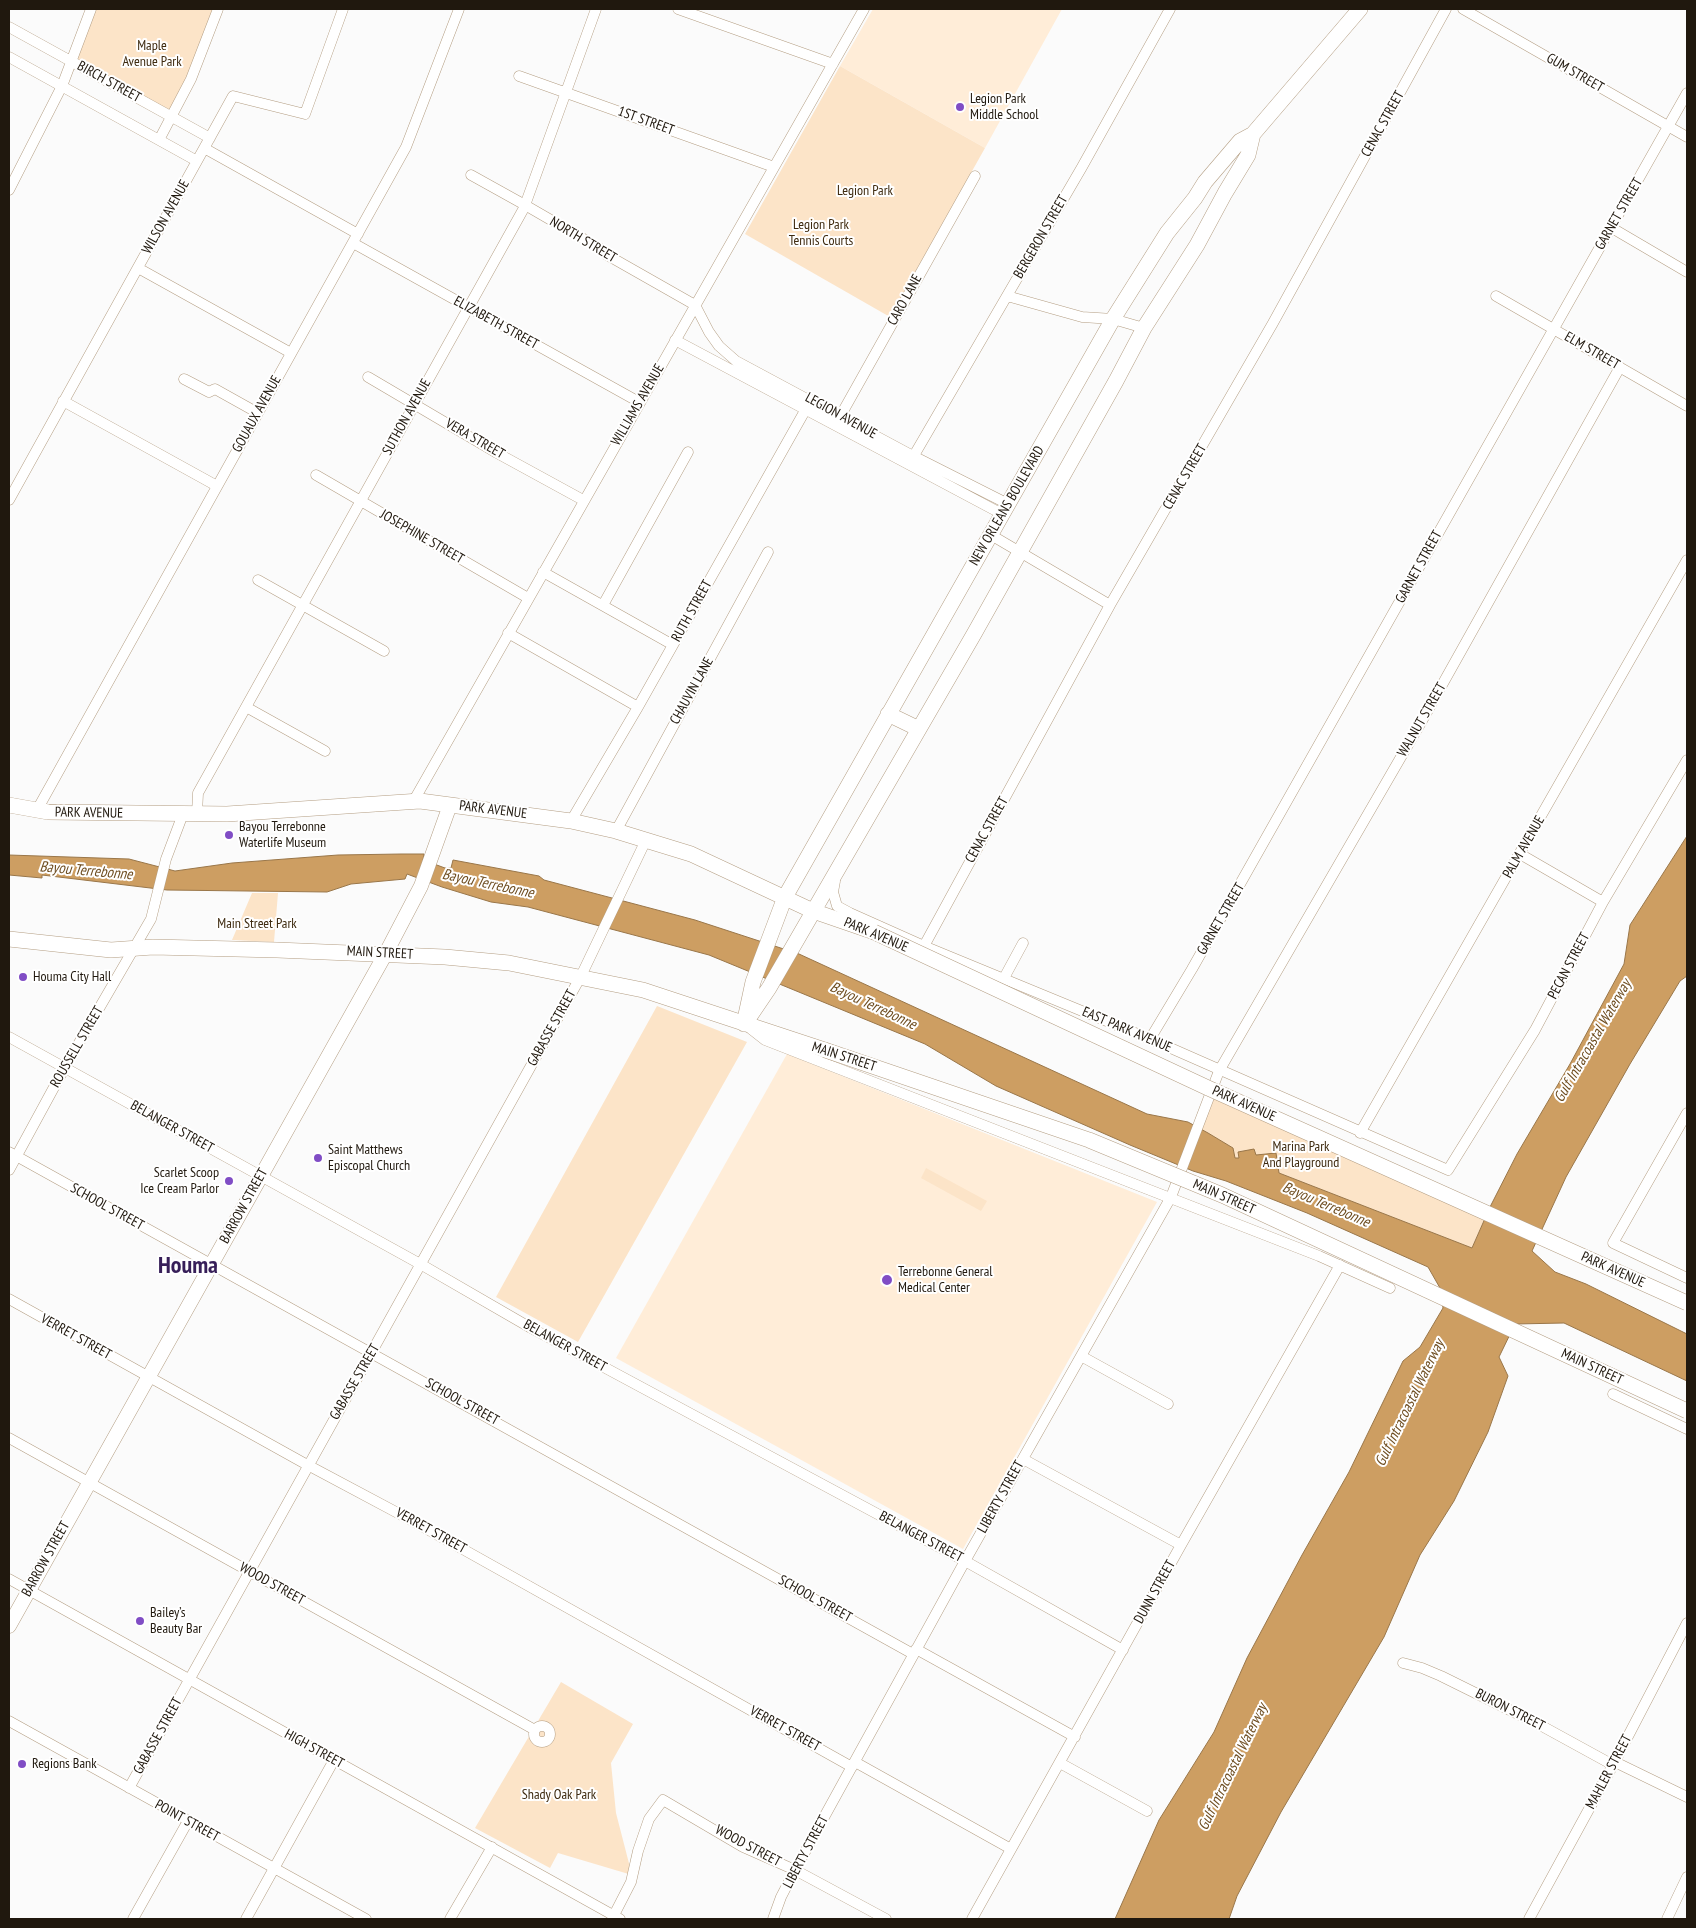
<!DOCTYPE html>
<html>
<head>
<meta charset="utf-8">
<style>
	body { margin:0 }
	#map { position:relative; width:1696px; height:1928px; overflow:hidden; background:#fbfbfb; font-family:"PT Sans Narrow",sans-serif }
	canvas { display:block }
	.frame { position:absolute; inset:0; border:10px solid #20180e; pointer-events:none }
</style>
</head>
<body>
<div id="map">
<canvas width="1696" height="1928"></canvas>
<div class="frame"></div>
</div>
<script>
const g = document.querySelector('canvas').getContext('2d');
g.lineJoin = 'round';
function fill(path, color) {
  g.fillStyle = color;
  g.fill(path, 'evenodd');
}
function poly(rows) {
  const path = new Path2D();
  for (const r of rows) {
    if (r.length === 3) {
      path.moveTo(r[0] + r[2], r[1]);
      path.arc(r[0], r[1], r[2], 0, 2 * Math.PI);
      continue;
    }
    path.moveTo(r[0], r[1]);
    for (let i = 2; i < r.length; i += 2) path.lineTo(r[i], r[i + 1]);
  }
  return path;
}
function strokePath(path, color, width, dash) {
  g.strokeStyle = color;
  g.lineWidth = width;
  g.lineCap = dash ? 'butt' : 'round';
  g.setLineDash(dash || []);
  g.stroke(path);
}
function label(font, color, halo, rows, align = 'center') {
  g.font = font + ' "PT Sans Narrow",sans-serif';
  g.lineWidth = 4;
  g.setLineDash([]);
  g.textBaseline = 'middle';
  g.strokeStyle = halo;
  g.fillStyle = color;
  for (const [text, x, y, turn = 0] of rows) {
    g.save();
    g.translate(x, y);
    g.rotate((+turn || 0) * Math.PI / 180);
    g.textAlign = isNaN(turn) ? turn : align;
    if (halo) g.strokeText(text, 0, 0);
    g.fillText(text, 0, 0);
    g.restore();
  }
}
const built = poly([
	[873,9,1062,9,985,148,840,66],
	[787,1054,1157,1202,963,1549,616,1358]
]);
const green = poly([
	[91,9,218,9,172,117,71,61],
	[840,66,985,148,890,317,745,234],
	[252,893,278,893,274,942,232,940],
	[657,1006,747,1042,578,1342,496,1297],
	[1213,1087,1486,1215,1472,1248,1279,1173,1255,1155,1254,1150,1239,1152,1239,1158,1234,1158,1233,1148,1199,1128],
	[926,1168,987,1201,981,1211,921,1178],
	[561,1682,633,1724,611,1763,616,1813,632,1875,558,1853,550,1868,475,1828]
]);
const water = poly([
	[1687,836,1687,976,1680,981,1630,1064,1566,1177,1532,1251,1555,1272,1586,1284,1687,1334,1687,1381,1564,1323,1515,1324,1499,1357,1508,1376,1488,1432,1454,1501,1420,1555,1384,1637,1281,1812,1237,1896,1229,1919,1115,1919,1159,1820,1214,1732,1247,1658,1302,1555,1349,1472,1403,1361,1420,1347,1443,1308,1440,1288,1428,1267,1307,1213,1226,1181,1193,1171,1130,1145,996,1086,925,1044,709,955,528,907,491,902,442,887,407,874,405,879,351,884,327,892,167,890,42,875,42,878,9,875,9,855,129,859,175,871,232,863,338,855,401,854,424,854,423,860,445,868,451,868,453,860,539,876,544,880,695,920,799,954,1147,1114,1188,1122,1208,1133,1233,1148,1235,1158,1239,1158,1238,1152,1254,1149,1256,1155,1276,1153,1279,1173,1472,1248,1490,1207,1517,1154,1570,1064,1624,964,1630,925,1687,836]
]);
const street = poly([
	[678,9,833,64],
	[1463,9,1687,137],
	[9,27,210,138],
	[9,57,197,161],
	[519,76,774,167],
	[159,140,191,79,218,9],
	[204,148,358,234],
	[471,175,525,205,601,249,607,255,695,305,709,332,719,346,736,361,913,456,1008,504],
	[9,190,62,86,91,9],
	[1612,228,1687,272],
	[353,243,639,402],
	[138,268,291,353],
	[1007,296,1082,317,1113,319,1144,328],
	[1496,296,1687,406],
	[675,340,1002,514],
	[368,377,497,453,583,500],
	[184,379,209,392,215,389,258,413],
	[63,401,217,486],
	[837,422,975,176],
	[909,464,1082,167,1170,9],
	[316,475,528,598],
	[9,500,233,96,305,114,343,9],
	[991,535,1110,605],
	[543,572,673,645],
	[258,580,384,651],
	[603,605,688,452],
	[508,633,638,707],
	[246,707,325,751],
	[413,802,864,9],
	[37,810,406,147,459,9],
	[197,814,198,793,524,208,596,9],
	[571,821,638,707,811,400],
	[616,831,768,552],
	[1520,854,1603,902],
	[835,881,833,892,837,906,850,913,924,946,1150,1039,1448,1170,1535,1030,1603,902,1687,760],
	[924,946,1110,605,1273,323,1446,9],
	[1004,978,1023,943],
	[751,1029,765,1040,1319,1256,1390,1288],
	[9,1037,422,1265,531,1328,965,1561,1123,1650],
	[1150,1039,1192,969,1687,93],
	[1687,1113,1613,1243,1687,1278],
	[1360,1133,1687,560],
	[9,1152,913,1654],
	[9,1170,65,1067,151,919,166,859,183,814],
	[9,1299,302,1462,409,1519,852,1767],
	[1081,1356,1168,1404],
	[1613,1394,1687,1429],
	[9,1438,535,1730],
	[1023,1459,1181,1545],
	[9,1579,620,1919],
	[916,1649,1075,1737],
	[1403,1663,1422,1668,1441,1676,1540,1725,1613,1765],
	[9,1721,366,1919],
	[542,1734,8],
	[855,1762,1011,1849],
	[1615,1762,1687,1797],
	[1060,1763,1147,1811],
	[129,1788,581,976,646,840],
	[133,1919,188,1821],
	[246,1919,334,1760],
	[450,1919,492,1847],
	[612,1919,631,1882,638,1851,649,1819,663,1800,743,1847,795,1870,886,1919],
	[773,1919,781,1897,795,1870,965,1561,1171,1197,1219,1071,1423,719,1620,367],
	[972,1919,1181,1545,1340,1265],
	[1529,1919,1613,1765,1687,1623],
	[1667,1919,1687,1877]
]);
const secondary = poly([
	[9,1626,386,953,421,886,450,805]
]);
const primary = poly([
	[888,714,919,729],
	[9,805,48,812,227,814,420,801,571,821,616,831,691,854,813,911,874,932],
	[9,939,111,950,153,947,277,950,445,957,509,963,643,990,825,1050],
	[748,1019,769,988,974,634,1116,381,1144,328,1197,245,1225,193,1248,155,1253,134],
	[744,1024,753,982,785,897,1113,319,1167,233,1195,198,1205,182,1240,141,1253,134,1360,9]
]);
const primaryBridge = poly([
	[874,932,1208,1088,1687,1303],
	[825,1050,1089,1140,1222,1195,1687,1411]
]);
const markers = [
	[960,107,5,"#804dc5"],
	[229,835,5,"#804dc5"],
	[23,977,5,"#804dc5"],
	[318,1158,5,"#804dc5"],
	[229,1181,5,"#804dc5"],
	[887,1280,6,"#804dc5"],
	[140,1621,5,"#804dc5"],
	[22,1764,5,"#804dc5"]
];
const parkNames = [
	["Maple",152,46],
	["Avenue Park",152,62],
	["Legion Park",865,191],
	["Legion Park",821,225],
	["Tennis Courts",821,241],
	["Main Street Park",257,924],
	["Marina Park",1301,1147],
	["And Playground",1301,1163],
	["Shady Oak Park",559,1795]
];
const streetNames = [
	["GUM STREET",1575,73,30],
	["BIRCH STREET",109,82,29],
	["1ST STREET",646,121,20],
	["CENAC STREET",1383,124,-61],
	["GARNET STREET",1619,214,-60],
	["WILSON AVENUE",166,217,-61],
	["BERGERON STREET",1041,237,-60],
	["NORTH STREET",583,240,31],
	["CARO LANE",905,300,-61],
	["ELIZABETH STREET",496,323,29],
	["ELM STREET",1592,351,30],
	["WILLIAMS AVENUE",638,405,-60],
	["GOUAUX AVENUE",257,414,-61],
	["LEGION AVENUE",841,416,29],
	["SUTHON AVENUE",407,417,-61],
	["VERA STREET",475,439,30],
	["CENAC STREET",1185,477,-60],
	["NEW ORLEANS BOULEVARD",1007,506,-60],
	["JOSEPHINE STREET",422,537,30],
	["GARNET STREET",1419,567,-61],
	["RUTH STREET",692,611,-61],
	["CHAUVIN LANE",692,691,-61],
	["WALNUT STREET",1422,720,-60],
	["PARK AVENUE",493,810,7],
	["PARK AVENUE",89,813,1],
	["CENAC STREET",987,830,-61],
	["PALM AVENUE",1524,847,-60],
	["GARNET STREET",1221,919,-60],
	["PARK AVENUE",876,935,23],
	["MAIN STREET",380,953,3],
	["PECAN STREET",1569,966,-62],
	["GABASSE STREET",552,1028,-61],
	["EAST PARK AVENUE",1127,1030,23],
	["ROUSSELL STREET",77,1047,-60],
	["MAIN STREET",844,1057,18],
	["PARK AVENUE",1244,1104,24],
	["BELANGER STREET",172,1127,29],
	["MAIN STREET",1224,1197,24],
	["BARROW STREET",244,1206,-61],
	["SCHOOL STREET",107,1207,29],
	["PARK AVENUE",1613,1270,24],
	["VERRET STREET",76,1337,29],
	["BELANGER STREET",565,1346,29],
	["MAIN STREET",1592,1367,25],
	["GABASSE STREET",355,1382,-60],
	["SCHOOL STREET",462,1402,29],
	["LIBERTY STREET",1001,1497,-61],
	["VERRET STREET",431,1531,29],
	["BELANGER STREET",921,1537,28],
	["BARROW STREET",46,1559,-61],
	["WOOD STREET",272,1584,29],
	["DUNN STREET",1155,1592,-61],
	["SCHOOL STREET",815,1599,29],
	["BURON STREET",1510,1710,27],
	["VERRET STREET",785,1729,29],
	["GABASSE STREET",158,1736,-61],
	["HIGH STREET",314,1749,29],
	["MAHLER STREET",1609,1772,-62],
	["POINT STREET",187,1821,29],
	["WOOD STREET",748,1846,28],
	["LIBERTY STREET",806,1852,-62]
];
const poiNames = [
	["Legion Park",970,99],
	["Middle School",970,115],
	["Bayou Terrebonne",239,827],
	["Waterlife Museum",239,843],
	["Houma City Hall",33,977],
	["Saint Matthews",328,1150],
	["Episcopal Church",328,1166],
	["Scarlet Scoop",219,1173,"right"],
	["Ice Cream Parlor",219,1189,"right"],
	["Terrebonne General",898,1272],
	["Medical Center",898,1288],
	["Bailey’s",150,1613],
	["Beauty Bar",150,1629],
	["Regions Bank",32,1764]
];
const waterNames = [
	["Bayou Terrebonne",86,871,5],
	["Bayou Terrebonne",488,884,12],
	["Bayou Terrebonne",873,1006,25],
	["Gulf Intracoastal Waterway",1593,1041,-60],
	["Bayou Terrebonne",1326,1205,23],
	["Gulf Intracoastal Waterway",1410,1403,-64],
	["Gulf Intracoastal Waterway",1233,1767,-64]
];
const townNames = [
	["Houma",188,1266]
];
fill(built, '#ffedd8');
fill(green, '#fce4c8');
fill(water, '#cd9e62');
strokePath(water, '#997649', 1);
strokePath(street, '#b49e83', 11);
strokePath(secondary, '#b49e83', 15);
strokePath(primary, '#b49e83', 16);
strokePath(street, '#fff', 10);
strokePath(secondary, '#fff', 14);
strokePath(primary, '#fff', 15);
strokePath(primaryBridge, '#b49e83', 16, []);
strokePath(primaryBridge, '#fff', 15);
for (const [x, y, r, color] of markers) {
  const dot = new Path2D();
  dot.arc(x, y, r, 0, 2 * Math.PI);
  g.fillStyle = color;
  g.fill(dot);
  strokePath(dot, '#fff', 2);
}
label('14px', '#3e2a0f', '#fff', parkNames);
label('14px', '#20180e', '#fff', streetNames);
label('14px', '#20180e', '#fff', poiNames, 'left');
label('italic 15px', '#6e4d20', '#fff', waterNames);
label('bold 24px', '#371f59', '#fff', townNames);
</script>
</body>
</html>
